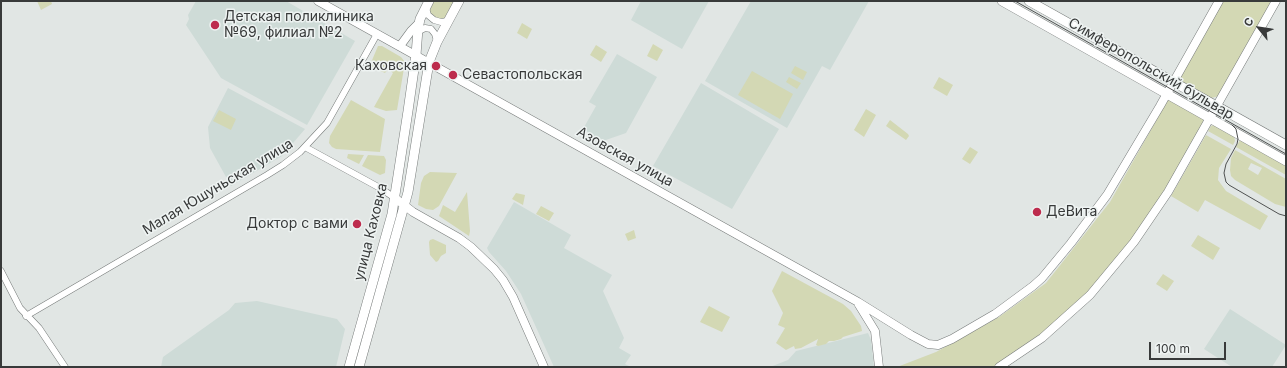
<!DOCTYPE html>
<html>
<head>
<meta charset="utf-8">
<style>
	body { margin:0 }
	#map { position:relative; width:1287px; height:368px; overflow:hidden; background:#e1e6e4; font-family:Inter,sans-serif }
	canvas { display:block }
	.frame { position:absolute; inset:0; border:2px solid #383a3a; pointer-events:none }
	.north { position:absolute; left:1239px; top:8px; width:40px; height:40px; -webkit-text-stroke:3px #eef3f2; paint-order:stroke; rotate:300deg; font-size:11px; font-weight:700; line-height:16px; text-align:center; color:#383a3a }
	.north::after { content:''; display:block; margin:auto; width:14px; height:18px; background:#383a3a; clip-path:polygon(50% 0,100% 100%,50% 72%,0 100%) }
	.scale { position:absolute; left:1149px; top:342px; width:77px; height:18px; box-sizing:border-box; border:2px solid #383a3a; border-top:0; padding-left:5px; font-size:12px; line-height:14px; white-space:nowrap; color:#383a3a; -webkit-text-stroke:3px #eef3f2; paint-order:stroke }
</style>
</head>
<body>
<div id="map">
<canvas width="1287" height="368"></canvas>
<div class="frame"></div>
<div class="north">С</div>
<div class="scale">100 m</div>
</div>
<script>
const g = document.querySelector('canvas').getContext('2d');
g.lineJoin = 'round';
function fill(path, color) {
  g.fillStyle = color;
  g.fill(path, 'evenodd');
}
function poly(rows) {
  const path = new Path2D();
  for (const r of rows) {
    path.moveTo(r[0], r[1]);
    for (let i = 2; i < r.length; i += 2) path.lineTo(r[i], r[i + 1]);
  }
  return path;
}
function strokePath(path, color, width, dash) {
  g.strokeStyle = color;
  g.lineWidth = width;
  g.lineCap = dash ? 'butt' : 'round';
  g.setLineDash(dash || []);
  g.stroke(path);
}
function label(font, color, halo, rows, align = 'center') {
  g.font = font + ' Inter,sans-serif';
  g.lineWidth = 3;
  g.setLineDash([]);
  g.textBaseline = 'middle';
  g.strokeStyle = halo;
  g.fillStyle = color;
  for (const [text, x, y, turn = 0] of rows) {
    g.save();
    g.translate(x, y);
    g.rotate((+turn || 0) * Math.PI / 180);
    g.textAlign = isNaN(turn) ? turn : align;
    if (halo) g.strokeText(text, 0, 0);
    g.fillText(text, 0, 0);
    g.restore();
  }
}
const built = poly([
	[196,1,286,1,355,41,307,125,221,78,186,25,189,19,188,15],
	[641,1,709,1,682,49,631,20],
	[751,1,869,1,830,70,822,66,787,128,705,81],
	[617,54,657,77,626,133,603,141,583,129,596,106,589,102],
	[701,83,779,129,732,209,653,166],
	[228,88,305,129,282,156,231,186,210,148,208,127],
	[514,202,571,235,564,248,612,275,603,291,624,338,619,348,631,355,625,364,631,367,554,367,521,294,506,271,489,252,487,248],
	[257,301,337,319,345,329,336,367,161,367,163,357,229,310,235,303],
	[1230,309,1286,345,1272,367,1232,367,1204,349],
	[868,333,871,340,874,367,770,367,788,360,796,351]
]);
const green = poly([
	[37,1,51,1,52,4,41,10],
	[431,1,455,1,445,18,437,20,430,15,427,8],
	[1222,1,1274,1,1220,96,1211,98,1183,82,1180,75],
	[522,23,532,29,527,39,517,33],
	[653,44,663,50,657,61,647,56],
	[596,45,607,52,601,62,590,55],
	[378,46,382,46,401,57,405,62,397,110,386,111,374,107,393,73,388,69,385,73,372,67,370,65],
	[795,66,807,72,803,80,791,73],
	[752,71,793,94,780,119,738,95],
	[789,77,801,83,797,89,786,82],
	[939,77,953,85,947,96,933,88],
	[1169,98,1199,115,1203,119,1203,124,1165,190,1132,241,1088,294,1040,337,996,367,897,367,936,352,999,317,1046,283,1110,202],
	[351,100,385,119,380,152,336,149,332,147,329,143,330,136],
	[866,109,876,115,864,137,854,130],
	[219,110,236,119,231,130,213,121],
	[890,120,908,134,909,136,906,140,886,126],
	[1214,125,1234,135,1235,141,1233,145,1208,131,1211,126],
	[1206,135,1231,149,1219,168,1218,180,1226,191,1268,216,1260,230,1205,200,1198,212,1171,196],
	[1240,140,1286,166,1286,175,1236,147],
	[970,147,978,152,970,164,962,159],
	[1235,150,1286,179,1286,207,1275,204,1235,180,1231,176,1230,170,1231,158],
	[1251,163,1262,168,1258,175,1248,169],
	[348,154,364,155,359,164,347,158],
	[368,155,384,156,386,160,385,173,380,175,362,166],
	[430,172,457,173,439,206,433,210,426,209,418,205,421,183,424,176],
	[467,192,470,231,469,236,439,216,443,205,455,212],
	[516,193,525,195,523,205,512,199],
	[541,206,554,213,549,221,536,214],
	[634,230,636,238,628,241,625,234],
	[1198,235,1220,248,1213,260,1191,246],
	[433,239,446,245,446,253,441,256,438,261,436,262,430,255,429,242,430,240],
	[782,271,843,304,851,311,861,326,862,331,843,337,841,339,834,341,829,341,826,344,818,346,816,345,818,339,801,348,795,349,794,346,786,350,776,343,785,328,778,325,783,313,772,291],
	[1163,274,1174,281,1167,291,1156,284],
	[709,306,730,317,722,332,700,322]
]);
const minor = poly([
	[426,8,428,15,434,20,441,22,448,21],
	[417,32,425,28,431,29,435,34,437,41],
	[305,147,380,188,395,198],
	[1,271,20,308,39,328,65,367],
	[26,316,267,175,283,165,300,152,327,123,377,34]
]);
const tertiary = poly([
	[318,1,858,302,911,335,928,344,938,345,952,339,995,314,1033,286,1042,278,1071,243,1107,195,1160,106,1219,1],
	[400,46,411,31,419,23],
	[395,198,413,212,459,238,471,247,494,269,503,280,513,297,544,367],
	[859,305,875,331,879,367],
	[999,367,1042,338,1090,295,1134,242,1168,192,1276,1]
]);
const secondary = poly([
	[1002,1,1286,161],
	[1029,1,1286,145],
	[349,367,392,214,408,111,416,55,418,29,420,19,429,1],
	[359,367,408,192,429,62,437,42,459,1]
]);
const tram = poly([
	[1015,1,1286,154],
	[1232,125,1236,129,1238,139,1237,144,1226,164,1224,173,1226,182,1229,185,1279,214,1286,216]
]);
const markers = [
	[215,25,5,"#bd2c4d"],
	[436,66,5,"#bd2c4d"],
	[453,75,5,"#bd2c4d"],
	[1037,212,5,"#bd2c4d"],
	[357,224,5,"#bd2c4d"]
];
const poiNames = [
	["Детская поликлиника",224,17],
	["№69, филиал №2",224,33],
	["Каховская",427,66,"right"],
	["Севастопольская",462,75],
	["ДеВита",1046,212],
	["Доктор с вами",348,224,"right"]
];
const streetNames = [
	["Симферопольский бульвар",1151,69,30],
	["Азовская улица",625,157,29],
	["Малая Юшуньская улица",218,187,-31],
	["улица Каховка",371,232,-76]
];
fill(built, '#cedbd7');
fill(green, '#d3d8b4');
strokePath(minor, '#777b7a', 7);
strokePath(tertiary, '#777b7a', 9);
strokePath(secondary, '#777b7a', 10);
strokePath(minor, '#fff', 6);
strokePath(tertiary, '#fff', 8);
strokePath(secondary, '#fff', 9);
strokePath(tram, '#4f5151', 1);
for (const [x, y, r, color] of markers) {
  const dot = new Path2D();
  dot.arc(x, y, r, 0, 2 * Math.PI);
  g.fillStyle = color;
  g.fill(dot);
  strokePath(dot, '#eef3f2', 1.5);
}
label('14px', '#383a3a', '#eef3f2', poiNames, 'left');
label('14px', '#383a3a', '#eef3f2', streetNames);
</script>
</body>
</html>
